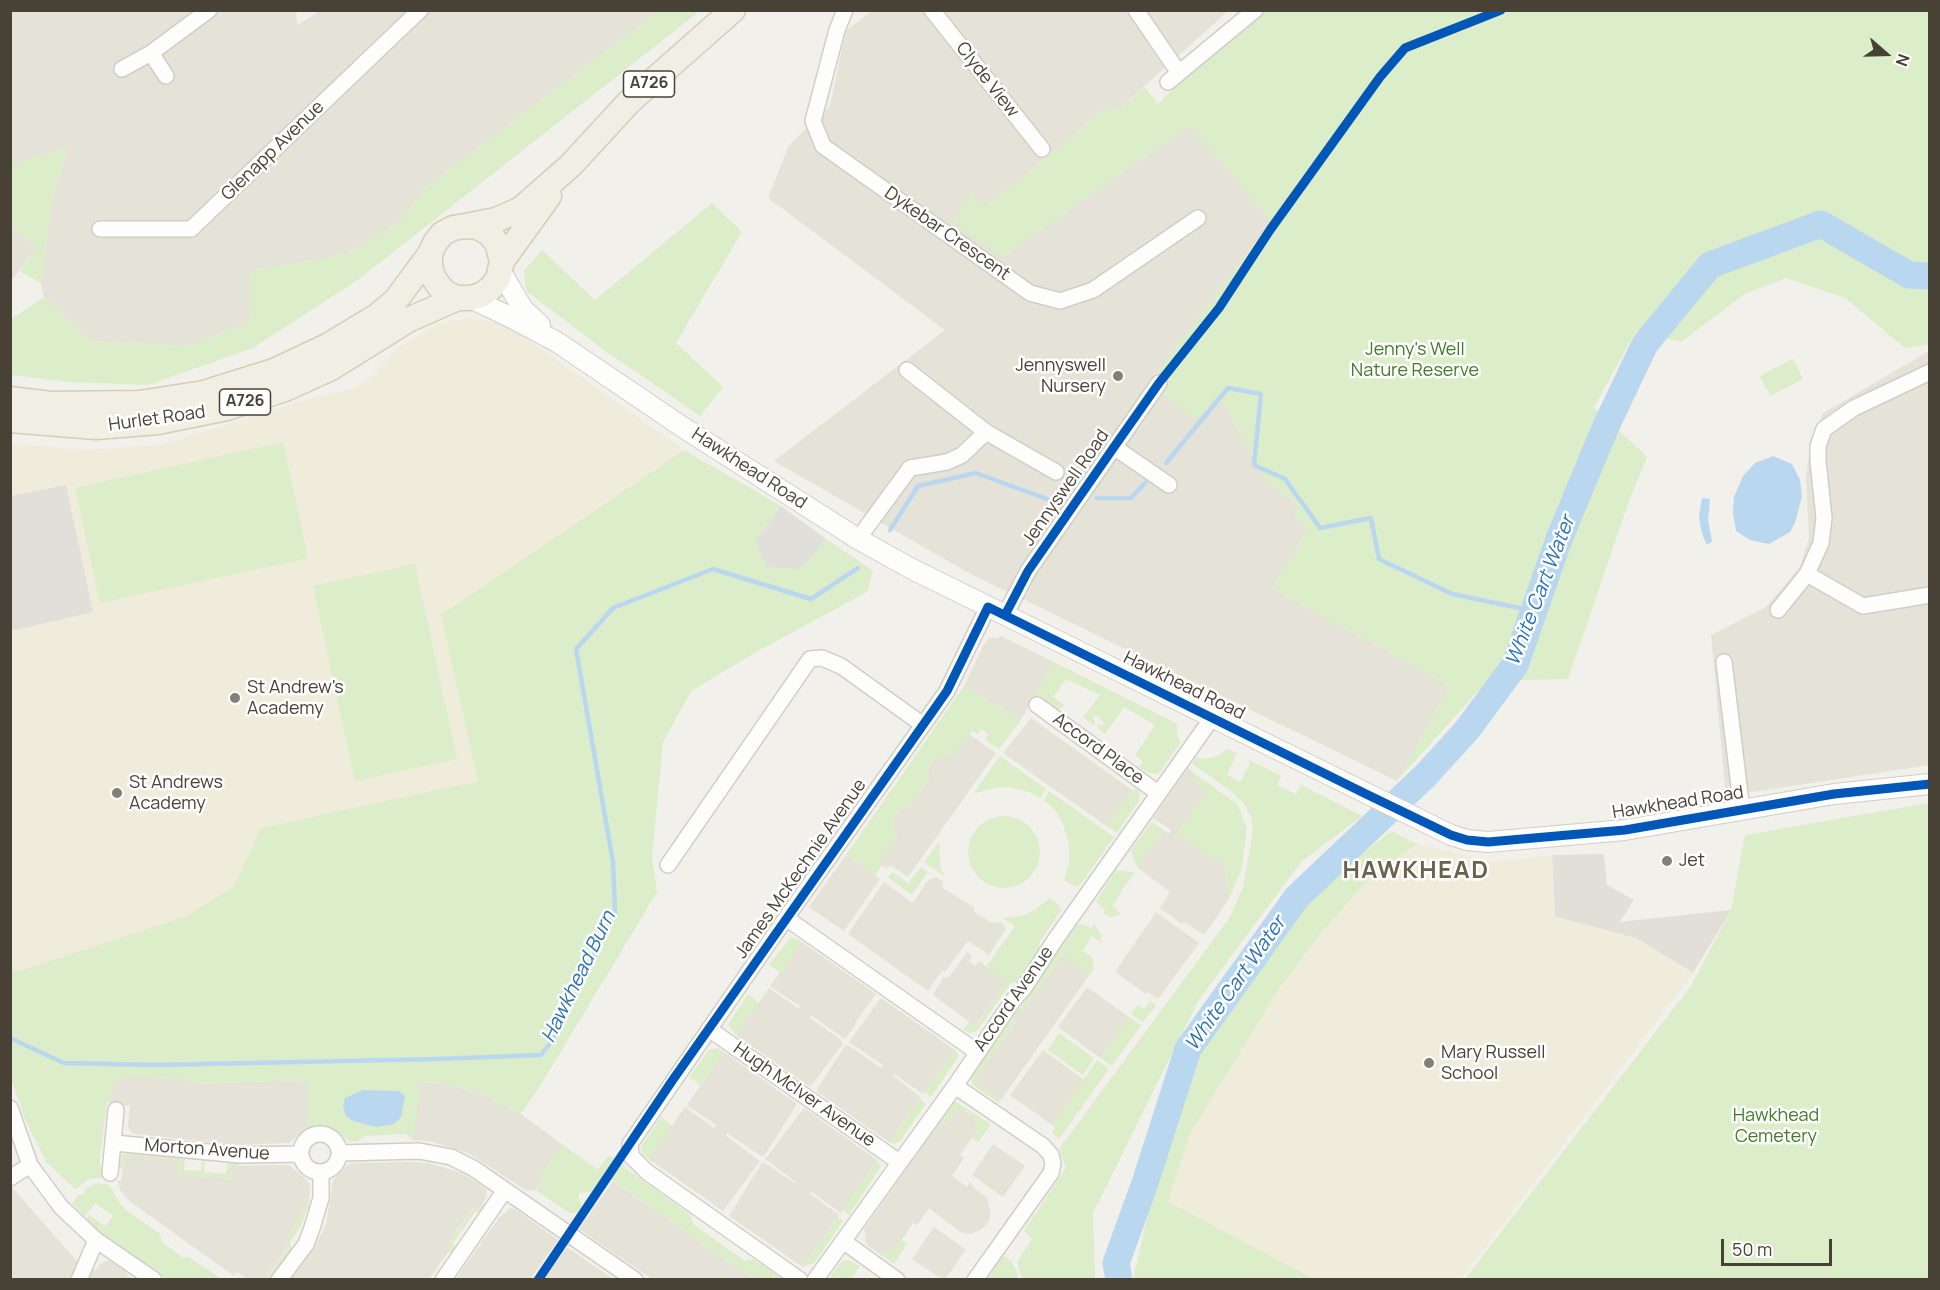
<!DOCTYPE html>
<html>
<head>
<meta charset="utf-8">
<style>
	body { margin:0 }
	#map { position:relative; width:1940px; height:1290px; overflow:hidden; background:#f1f0ea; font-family:Manrope,sans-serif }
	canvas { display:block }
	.frame { position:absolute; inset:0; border:12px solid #484236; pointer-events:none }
	.north { position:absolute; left:1856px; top:24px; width:60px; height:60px; -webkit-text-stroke:4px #fff; paint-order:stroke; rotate:110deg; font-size:16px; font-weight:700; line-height:24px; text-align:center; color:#484236 }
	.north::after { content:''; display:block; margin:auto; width:21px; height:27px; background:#484236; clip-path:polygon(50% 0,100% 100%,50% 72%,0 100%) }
	.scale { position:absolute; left:1721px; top:1239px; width:111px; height:27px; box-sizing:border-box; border:3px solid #484236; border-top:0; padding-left:8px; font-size:18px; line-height:21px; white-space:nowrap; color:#484236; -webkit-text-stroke:4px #fff; paint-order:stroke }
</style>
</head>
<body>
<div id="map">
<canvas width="1940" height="1290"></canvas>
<div class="frame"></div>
<div class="north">N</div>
<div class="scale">50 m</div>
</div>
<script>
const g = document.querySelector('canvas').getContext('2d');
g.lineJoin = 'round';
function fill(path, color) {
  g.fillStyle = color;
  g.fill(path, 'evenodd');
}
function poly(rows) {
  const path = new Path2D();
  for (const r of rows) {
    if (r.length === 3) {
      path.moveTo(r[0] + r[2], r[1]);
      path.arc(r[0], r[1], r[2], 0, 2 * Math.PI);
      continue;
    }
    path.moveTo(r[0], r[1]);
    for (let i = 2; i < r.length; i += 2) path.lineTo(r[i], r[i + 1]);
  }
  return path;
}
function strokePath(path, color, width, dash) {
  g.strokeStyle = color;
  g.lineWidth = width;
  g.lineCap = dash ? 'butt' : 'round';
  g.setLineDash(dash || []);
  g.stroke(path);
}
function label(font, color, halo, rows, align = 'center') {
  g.font = font + ' Manrope,sans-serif';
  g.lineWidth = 5;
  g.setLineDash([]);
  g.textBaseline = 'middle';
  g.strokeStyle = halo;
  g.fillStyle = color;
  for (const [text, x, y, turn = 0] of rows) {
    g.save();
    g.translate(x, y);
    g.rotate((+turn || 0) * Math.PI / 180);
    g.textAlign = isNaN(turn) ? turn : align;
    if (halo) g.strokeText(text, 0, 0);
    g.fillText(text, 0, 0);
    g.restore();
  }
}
const residential = poly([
	[321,10,659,11,421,191,402,220,344,255,249,271,250,321,189,346,90,341,44,297,41,283,52,199,68,147,11,165,11,11,296,11,297,26],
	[871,11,1227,12,1117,111,1110,104,985,208,972,194,1002,257,1190,125,1271,222,1154,377,1219,394,1268,484,1299,505,1308,530,1272,588,1450,686,1397,781,967,572,774,461,945,330,768,198,789,145,830,106,846,31],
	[11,227,37,247,11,281],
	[1929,351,1929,765,1726,796,1711,635,1766,607,1800,567,1809,537,1806,477,1810,449,1823,413],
	[1000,636,1052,661,1049,670,1021,720,964,686,984,644,989,638,999,638],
	[1031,718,1132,790,1106,826,1003,753],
	[969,734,996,753,908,877,890,865,887,869,879,863,897,837,892,823,893,818,898,812,909,808,929,779,928,770,933,761,945,756,953,756],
	[1188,768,1197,775,1193,781,1206,790,1205,854,1216,859,1225,867,1229,899,1204,935,1184,922,1182,924,1160,908,1170,892,1137,867,1164,830,1169,834,1171,830,1153,818],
	[846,855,880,879,844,931,809,907],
	[937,877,942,881,943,888,975,908,973,911,992,923,1002,922,1006,929,989,955,968,941,945,972,942,971,928,991,848,934,884,882,913,903,926,883,930,879],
	[1156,912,1199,943,1158,999,1147,992,1146,994,1115,972],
	[802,942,876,994,855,1023,855,1026,845,1039,811,1015,810,1018,842,1041,843,1044,810,1087,736,1035,769,988,799,1009,800,1006,770,986],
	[967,952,972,956,969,961,975,966,979,961,1006,981,975,1026,933,995,943,977,948,978],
	[1063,955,1090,974,1001,1100,974,1081,1016,1022,1012,1018,1018,1010,1022,1012],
	[1087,987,1129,1017,1100,1058,1058,1027],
	[881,998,955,1050,923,1094,894,1074,893,1076,921,1097,889,1142,816,1091,845,1046,848,1045,881,1068,883,1065,849,1042],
	[1043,1050,1084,1080,1052,1125,1010,1095],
	[724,1052,797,1104,764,1156,761,1156,727,1133,726,1136,760,1161,723,1211,649,1159,685,1107,714,1128,716,1125,687,1105],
	[125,1077,189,1079,189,1084,307,1080,307,1128,289,1143,236,1145,135,1134,130,1131,128,1126,130,1106,107,1102,118,1081],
	[421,1082,451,1085,486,1096,521,1114,563,1145,539,1178,542,1180,536,1190,527,1191,470,1154,430,1141,412,1140],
	[804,1108,877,1160,841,1213,812,1192,810,1194,839,1215,803,1267,729,1216,762,1163,765,1163,794,1183,796,1182,765,1159],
	[962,1110,973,1115,978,1129,960,1155,964,1158,952,1176,967,1187,970,1182,973,1187,987,1198,991,1215,987,1224,980,1230,971,1234,960,1232,929,1208,917,1225,913,1223,897,1247,890,1252,881,1255,867,1245,864,1229,939,1122,945,1126,957,1111],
	[993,1144,1025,1166,1003,1197,972,1175],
	[132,1155,179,1160,178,1174,231,1179,232,1166,289,1165,307,1180,310,1187,309,1203,303,1207,296,1224,286,1241,287,1248,265,1279,248,1280,237,1272,234,1276,128,1200,121,1191,117,1181,121,1181,124,1161],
	[412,1162,428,1163,462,1173,485,1188,487,1194,482,1206,480,1208,473,1208,449,1241,450,1250,429,1279,290,1280,313,1250,326,1225,333,1180,346,1166,352,1163],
	[613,1181,753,1279,652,1279,579,1229],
	[10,1185,76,1260,96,1271,99,1265,106,1261,116,1261,125,1268,127,1276,133,1279,11,1279],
	[510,1208,515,1209,558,1240,530,1279,455,1280,499,1218],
	[934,1227,966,1250,945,1279,942,1279,912,1259],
	[567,1247,613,1279,543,1279]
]);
const industrial = poly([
	[1604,854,1607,885,1634,900,1620,922,1731,910,1693,973,1636,938,1555,917,1552,855]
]);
const education = poly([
	[469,318,500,323,513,329,684,450,442,615,478,781,261,828,234,886,187,916,20,971,11,970,11,444,86,450,160,445,319,396,352,389,371,378,397,349,436,324],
	[1417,844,1494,862,1552,855,1555,917,1636,938,1693,973,1461,1279,1316,1279,1168,1203,1190,1134,1277,992,1320,934,1369,879]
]);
const green = poly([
	[659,11,700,11,359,279,253,348,148,385,69,382,11,375,11,319,44,297,90,341,189,346,250,321,249,271,344,255,402,220,421,191],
	[1239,11,1929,11,1929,344,1905,348,1845,298,1786,278,1745,294,1681,342,1636,331,1594,407,1647,457,1629,501,1568,679,1487,681,1397,781,1450,686,1272,588,1308,530,1293,515,1298,505,1268,484,1219,394,1197,420,1165,396,1154,377,1271,222,1190,125,1002,257,952,222,972,193,986,207,1110,104,1117,111,1145,87,1158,104,1176,86,1249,25],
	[68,146,52,199,41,283,20,271,37,247,11,227,11,165],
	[712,203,742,232,676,343,723,387,700,416,600,347,526,291,524,271,542,250,595,300],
	[1793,359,1803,379,1770,396,1760,376],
	[283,442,308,558,100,603,75,488],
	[684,450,781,506,756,540,802,569,826,539,873,571,867,592,756,652,691,691,663,742,652,857,657,892,542,1083,521,1114,486,1096,452,1085,421,1082,412,1140,406,1134,364,1136,358,1141,349,1141,332,1127,314,1126,307,1128,307,1080,189,1084,188,1079,125,1077,118,1081,107,1102,100,1156,100,1165,105,1171,105,1177,89,1179,75,1189,46,1162,24,1117,11,1078,10,970,20,971,187,916,234,886,261,828,478,781,441,615],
	[415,564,457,759,355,781,313,586],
	[1052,661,1177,724,1177,732,1180,743,1160,772,1157,774,1149,773,1139,767,1143,762,1135,755,1155,725,1124,707,1105,734,1097,728,1099,724,1102,726,1104,722,1096,715,1093,719,1095,722,1093,725,1083,718,1100,695,1066,679,1053,697,1065,705,1059,710,1039,702,1028,706,1049,670],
	[964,686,1021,720,999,749,985,740,988,734,981,729,978,735,973,731,969,734,953,757,945,756,933,761,928,770,929,778,909,808,898,812,893,818,892,823,897,837,879,863,882,865,875,876,846,855],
	[1227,749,1237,753,1227,775,1240,782,1250,764,1249,760,1281,776,1277,785,1296,794,1301,785,1362,816,1301,862,1198,1001,1093,1213,1095,1279,1022,1279,1017,1262,1032,1239,1024,1231,1066,1168,1059,1149,1230,917,1243,887,1253,830,1251,817,1244,804,1231,791,1192,764,1197,757,1202,759,1211,758,1218,756],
	[1000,756,1046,789,1040,798,1029,792,1009,787,994,788,973,794],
	[1197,775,1237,804,1247,829,1241,871,1229,899,1225,867,1216,859,1205,854,1176,833,1206,791,1193,781],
	[1135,789,1139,791,1140,796,1138,802,1117,833,1106,826,1132,790],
	[1049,791,1114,837,1080,885,1076,887,1064,880,1069,863,1069,845,1063,824,1056,811,1044,800],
	[1929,803,1929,1279,1465,1279,1691,986,1731,910,1745,835],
	[1004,852,36],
	[1151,822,1164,830,1137,867,1131,850],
	[1391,831,1417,844,1369,879,1320,934,1277,992,1190,1134,1168,1202,1315,1279,1133,1279,1168,1130,1198,1056,1300,904],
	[939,842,940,866,944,876,924,862],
	[921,867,928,872,912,895,888,877,892,872,908,883],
	[1116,870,1135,873,1120,892,1121,894,1112,906,1121,914,1111,917,1103,913,1105,910,1096,902],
	[1050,898,1060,906,1061,910,1039,943,1040,951,1017,982,1011,983,977,1031,970,1033,964,1030,969,1022,976,1026,1006,981,986,967,1015,926,1002,918,1021,916,1035,910],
	[1081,924,1092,928,1094,924,1101,934,1101,942,1092,936,1083,951,1093,958,1093,970,1090,974,1063,955,1022,1013,1018,1010,1077,925],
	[791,937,802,942,780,973,769,964],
	[748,994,759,1003,736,1035,728,1025],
	[1150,1001,1156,1005,1143,1022,1131,1014,1138,1005,1144,1009],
	[1129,1017,1141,1025,1112,1066,1100,1058],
	[1012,1018,1016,1021,975,1081,1001,1100,999,1103,974,1086,970,1078],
	[1059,1033,1094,1058,1083,1075,1048,1050],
	[718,1048,724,1052,700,1085,689,1077,709,1050],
	[955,1050,958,1055,957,1059,931,1097,924,1092],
	[1097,1060,1109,1069,1059,1139,1052,1132,1055,1128,1052,1125],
	[920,1099,926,1104,900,1141,894,1144,889,1142],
	[954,1102,958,1103,991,1124,978,1142,972,1138,977,1129,974,1126,975,1120,973,1115,967,1111,957,1111,945,1126,939,1122],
	[661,1117,672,1126,649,1159,642,1154,641,1147],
	[563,1145,598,1170,608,1156,616,1158,592,1192,580,1193,578,1196,582,1207,578,1213,569,1213,536,1190,542,1180,539,1178],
	[131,1151,185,1157,184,1170,201,1171,202,1160,205,1160,204,1172,226,1174,228,1161,238,1161,240,1166,232,1166,231,1179,178,1174,178,1160,132,1155,124,1161,123,1168,118,1168,122,1155],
	[877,1160,881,1166,880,1168,849,1215,842,1210],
	[622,1163,628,1170,691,1215,693,1224,745,1261,754,1259,782,1279,753,1279,611,1179],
	[97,1183,109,1185,119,1202,126,1210,160,1234,162,1242,183,1258,189,1257,222,1279,166,1279,102,1235,82,1218,83,1217,86,1219,89,1215,105,1226,113,1216,95,1203,85,1216,72,1203,80,1194,84,1194,86,1188],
	[307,1204,312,1206,307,1210,301,1226,290,1242,292,1249,270,1279,265,1280,287,1249,286,1241,296,1224,303,1207],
	[482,1206,485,1209,482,1212,475,1212,453,1243,455,1250,453,1253,449,1252,449,1242,474,1208,480,1208],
	[838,1217,843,1221,814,1263,803,1267],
	[901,1240,907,1244,894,1264,881,1255,890,1252],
	[1003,1256,1011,1261,1017,1271,1018,1279,987,1279],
	[848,1260,860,1266,851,1279,829,1279,841,1262]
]);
const parking = poly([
	[66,485,93,612,11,631,11,496],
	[781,506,826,539,802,569,766,567,756,540]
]);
const water = poly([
	[1773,456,1792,464,1800,480,1802,496,1795,523,1790,532,1769,544,1750,540,1736,531,1733,513,1734,497,1743,476,1755,463],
	[1702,498,1710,499,1708,520,1712,541,1707,545,1702,534,1699,517],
	[363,1090,399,1091,405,1096,401,1117,394,1124,376,1127,353,1121,346,1116,343,1106,345,1098]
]);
const stream = poly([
	[1166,463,1228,388,1261,394,1254,465,1285,479,1320,528,1371,518,1379,559,1452,594,1534,611],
	[1097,498,1131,498,1145,483],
	[890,530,918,486,976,473,1047,499],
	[10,1038,64,1063,156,1065,438,1059,541,1055,551,1042,615,912,613,862,576,649,613,608,713,569,811,599,858,568]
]);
const river = poly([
	[1119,1280,1116,1263,1145,1183,1188,1049,1297,897,1425,776,1467,730,1515,665,1559,539,1606,426,1645,344,1710,265,1821,224,1909,275,1930,276]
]);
const minor = poly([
	[845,10,837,30,813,121,823,146,1030,293,1060,301,1093,290,1198,218],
	[932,10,1042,149],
	[1136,10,1179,73],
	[151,53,166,76],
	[122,69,151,53,209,10],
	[1168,82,1255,10],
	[100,229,191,229,420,10],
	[907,370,986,432],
	[1114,447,1169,485],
	[858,539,910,468,947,462,962,455,986,432,1056,472],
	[1807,574,1863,606,1930,595],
	[1778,610,1807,574,1821,543,1824,518,1818,461,1818,446,1824,429,1854,408,1930,372],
	[1005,615,1028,571,1159,383],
	[1724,662,1742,811],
	[1037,705,1158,793],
	[668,865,810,659,822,658,841,666,923,725],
	[786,918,977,1052],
	[709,1029,899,1162],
	[955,1086,1043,1146,1051,1155,1053,1163,1051,1173,975,1280],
	[10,1108,30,1165,61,1207,96,1240,154,1280],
	[320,1153,19],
	[114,1143,240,1155,301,1154],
	[339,1153,419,1151,451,1157,473,1168,635,1280],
	[110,1173,116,1110],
	[10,1178,30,1165],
	[843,1241,897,1280],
	[79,1280,96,1240],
	[279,1280,306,1244,312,1228,321,1198,321,1172],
	[443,1280,505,1190],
	[800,1280,647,1172,631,1156,630,1144,786,918,947,691,988,607],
	[815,1280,955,1086,1014,999,1024,988,1055,940,1212,718]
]);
const tertiary = poly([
	[501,272,523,309,540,325],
	[470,298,508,316,557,342,684,428,858,539,912,569,1451,835,1467,840,1488,842,1625,830,1834,794,1930,784]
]);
const primary = poly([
	[465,226,477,227,489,233,497,243,502,261,498,279,491,288,481,295,470,298,458,298,447,294,439,286,433,277,430,266,430,254,435,243,442,234,453,228,465,226,496,220,521,209,571,165,629,102,733,10],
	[502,261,549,196],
	[10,399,51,404,139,403,204,393,274,371,327,346,377,316,396,300,430,254],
	[10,420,96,427,158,422,227,408,285,389,331,368,408,320,458,298]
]);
const cycleway = poly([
	[1005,615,1028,571,1114,447,1159,383,1219,308,1270,230,1380,77,1405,48,1501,10],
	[538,1280,672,1081,947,691,988,607,1366,794,1451,835,1467,840,1488,842,1625,830,1834,794,1930,784]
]);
const markers = [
	[1118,376,6,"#837f75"],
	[235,698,6,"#837f75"],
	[117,793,6,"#837f75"],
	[1667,861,6,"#837f75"],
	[1429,1063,6,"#837f75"]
];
const shields = [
	[649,84,51],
	[245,402,51]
];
const shieldNames = [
	["A726",649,84],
	["A726",245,402]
];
const streetNames = [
	["Clyde View",987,80,52],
	["Glenapp Avenue",273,151,-44],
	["Dykebar Crescent",947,234,35],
	["Hurlet Road",157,419,-8],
	["Hawkhead Road",749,469,33],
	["Jennyswell Road",1066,488,-55],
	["Hawkhead Road",1184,686,26],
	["Accord Place",1098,749,36],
	["Hawkhead Road",1678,803,-9],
	["James McKechnie Avenue",801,869,-55],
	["Accord Avenue",1014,999,-55],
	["Hugh McIver Avenue",804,1095,35],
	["Morton Avenue",207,1150,4]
];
const parkNames = [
	["Jenny's Well",1415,350],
	["Nature Reserve",1415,371],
	["Hawkhead",1776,1116],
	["Cemetery",1776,1137]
];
const poiNames = [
	["Jennyswell",1106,366,"right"],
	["Nursery",1106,387,"right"],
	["St Andrew's",247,688],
	["Academy",247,709],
	["St Andrews",129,783],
	["Academy",129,804],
	["Jet",1679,861],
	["Mary Russell",1441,1053],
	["School",1441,1074]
];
const waterNames = [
	["White Cart Water",1541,591,-69],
	["Hawkhead Burn",579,977,-64],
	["White Cart Water",1236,984,-55]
];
const districtNames = [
	["HAWKHEAD",1416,871]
];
fill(residential, '#e5e2d7');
fill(industrial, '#e2dfd8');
fill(education, '#efecdc');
fill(green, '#dcedca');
fill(parking, '#e0dfda');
fill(water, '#bad7f0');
strokePath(stream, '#bad7f0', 4.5);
strokePath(river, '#bad7f0', 27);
strokePath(minor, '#cfcec8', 18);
strokePath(tertiary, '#cfcec8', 22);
strokePath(primary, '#d4cdb7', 27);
strokePath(minor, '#fdfdfc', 15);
strokePath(tertiary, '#fdfdfc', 20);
strokePath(primary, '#f1eee4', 24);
strokePath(cycleway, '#0057b8', 9);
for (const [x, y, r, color] of markers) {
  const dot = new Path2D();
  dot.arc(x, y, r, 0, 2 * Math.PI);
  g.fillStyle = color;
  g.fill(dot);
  strokePath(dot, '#fff', 2);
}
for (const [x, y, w] of shields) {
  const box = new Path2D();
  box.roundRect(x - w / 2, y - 13, w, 26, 4.5);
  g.fillStyle = '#fff';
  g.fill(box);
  strokePath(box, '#484236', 1.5);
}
label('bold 16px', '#484236', null, shieldNames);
label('18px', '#484236', '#fff', streetNames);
label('18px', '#417c26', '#fff', parkNames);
label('18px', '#484236', '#fff', poiNames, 'left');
label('italic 20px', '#2a73b9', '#fff', waterNames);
g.letterSpacing = '1.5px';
label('bold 24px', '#6b614d', '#fff', districtNames);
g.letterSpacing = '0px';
</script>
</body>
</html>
